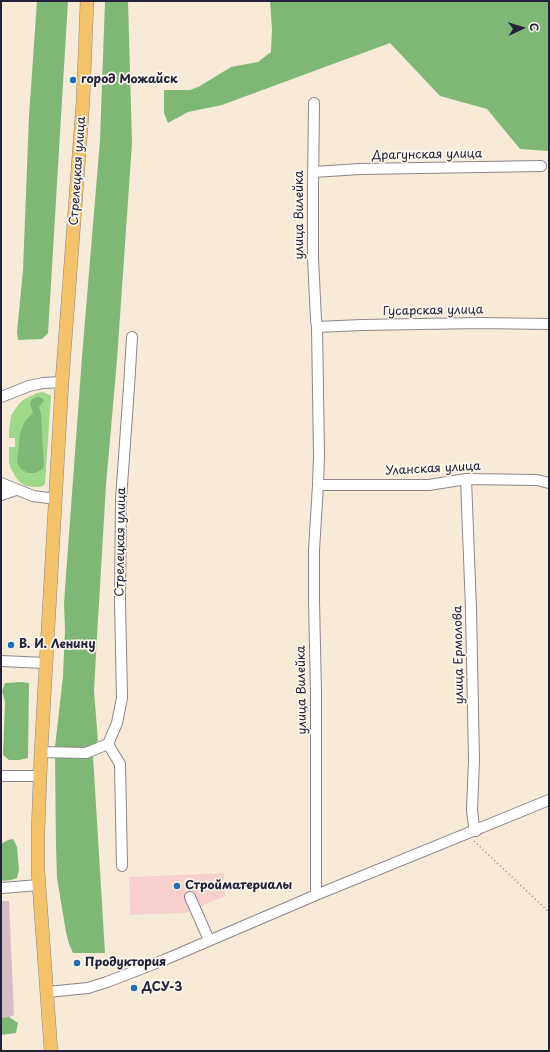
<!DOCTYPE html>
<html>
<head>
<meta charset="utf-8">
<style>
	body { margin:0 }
	#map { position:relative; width:550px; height:1052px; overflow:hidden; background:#f7ebd8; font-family:"Playpen Sans",sans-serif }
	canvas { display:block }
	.frame { position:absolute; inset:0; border:2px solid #22223b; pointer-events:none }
	.north { position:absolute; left:502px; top:8px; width:40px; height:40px; -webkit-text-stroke:3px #fbf7ec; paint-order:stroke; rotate:86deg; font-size:11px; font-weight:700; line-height:16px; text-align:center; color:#22223b }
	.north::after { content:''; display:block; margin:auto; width:14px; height:18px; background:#22223b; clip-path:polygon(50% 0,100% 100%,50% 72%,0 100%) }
</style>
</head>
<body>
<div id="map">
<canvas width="550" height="1052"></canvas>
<div class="frame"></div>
<div class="north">С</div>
</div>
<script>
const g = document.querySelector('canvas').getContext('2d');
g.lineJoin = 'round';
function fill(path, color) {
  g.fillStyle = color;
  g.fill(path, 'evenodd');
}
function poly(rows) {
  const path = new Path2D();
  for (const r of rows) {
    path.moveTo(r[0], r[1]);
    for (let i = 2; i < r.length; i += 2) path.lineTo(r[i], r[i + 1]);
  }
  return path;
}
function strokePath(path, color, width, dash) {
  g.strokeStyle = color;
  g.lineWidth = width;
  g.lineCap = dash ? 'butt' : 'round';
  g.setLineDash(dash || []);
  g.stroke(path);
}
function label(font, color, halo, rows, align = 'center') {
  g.font = font + ' "Playpen Sans",sans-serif';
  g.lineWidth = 3.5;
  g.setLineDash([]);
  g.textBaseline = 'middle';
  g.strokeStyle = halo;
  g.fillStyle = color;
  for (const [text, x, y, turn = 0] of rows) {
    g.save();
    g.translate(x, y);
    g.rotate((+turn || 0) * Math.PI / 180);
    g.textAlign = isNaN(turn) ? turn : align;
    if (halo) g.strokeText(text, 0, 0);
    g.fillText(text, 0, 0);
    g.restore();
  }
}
const built = poly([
	[224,873,225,896,185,913,130,915,129,877]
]);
const industrial = poly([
	[1,901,9,901,14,1015,1,1021]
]);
const green = poly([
	[42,392,46,393,51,396,45,484,41,487,35,487,26,486,21,483,17,479,11,469,9,462,9,447,15,447,15,438,9,438,9,431,11,416,14,411,19,404,23,400,37,393]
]);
const forest = poly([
	[37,1,68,1,48,333,42,339,18,340,17,332,23,270,29,116],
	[105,1,128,1,132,143,117,360,106,485,97,636,94,691,98,741,90,748,55,747,63,676,65,630,64,603,82,357,100,140],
	[270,1,549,1,549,151,520,149,487,109,440,96,390,43,222,105,188,112,168,123,164,113,164,90,190,90,200,86,231,67,258,62,271,52,272,29],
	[36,397,40,397,44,400,39,407,41,414,44,466,43,469,35,473,28,473,21,469,17,463,20,433,25,421,33,413,30,403,32,399],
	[22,682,29,683,28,758,19,760,9,760,3,755,5,702,2,691,5,683],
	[55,755,70,756,93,756,105,953,73,953,69,944,66,932,57,878,56,847],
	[13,839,17,847,19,870,17,878,11,880,2,881,1,877,1,844,8,840],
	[9,1017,18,1023,16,1033,1,1035,1,1018]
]);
const path = poly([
	[474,841,549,912]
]);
const minor = poly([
	[314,103,313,189,313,258,316,320,317,327,319,455,318,485,314,550,314,601,316,693,316,895],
	[313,172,360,169,541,166],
	[317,327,362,325,480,323,549,324],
	[1,397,29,386,43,383,62,382],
	[466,479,471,609,474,760,472,810,474,827,476,831],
	[1,483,33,496,56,499],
	[318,485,429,485,466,479,537,480,549,483],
	[1,495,16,490],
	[1,661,46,663],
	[108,744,120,764,122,866],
	[41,752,86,753,108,744,117,723,122,698,120,601,121,499,129,387,132,337],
	[1,776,40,776],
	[2,888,39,885],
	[190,897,209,940],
	[47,992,88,988,107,982,164,960,316,895,549,800]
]);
const major = poly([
	[51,1051,38,871,38,832,41,752,62,382,83,101,87,1]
]);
const markers = [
	[73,80,4,"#1f6fb2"],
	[11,645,4,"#1f6fb2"],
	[177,886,4,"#1f6fb2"],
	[77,963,4,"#1f6fb2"],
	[134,988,4,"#1f6fb2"]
];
const poiNames = [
	["город Можайск",81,80],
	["В. И. Ленину",19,645],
	["Стройматериалы",185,886],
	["Продуктория",85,963],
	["ДСУ-3",142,988]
];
const streetNames = [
	["Драгунская улица",427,155,-1],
	["Стрелецкая улица",78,171,-86],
	["улица Вилейка",300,215,-90],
	["Гусарская улица",433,311,-1],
	["Уланская улица",433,469,-3],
	["Стрелецкая улица",121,542,-89],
	["улица Ермолова",459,655,-91],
	["улица Вилейка",302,690,-91]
];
fill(built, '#f7d0ce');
fill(industrial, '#d2bec4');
fill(green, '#9fd88a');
fill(forest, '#7fb876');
strokePath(minor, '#8c868a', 12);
strokePath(major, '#8c868a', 14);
strokePath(path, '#8c868a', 1.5, [1, 3]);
strokePath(minor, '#fff', 10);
strokePath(major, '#f3c26a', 13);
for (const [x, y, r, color] of markers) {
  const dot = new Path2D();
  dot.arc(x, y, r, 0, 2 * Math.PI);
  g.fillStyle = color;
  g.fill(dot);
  strokePath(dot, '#fbf7ec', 1.5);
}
label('bold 12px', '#22223b', '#fbf7ec', poiNames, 'left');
label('12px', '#22223b', '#fbf7ec', streetNames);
</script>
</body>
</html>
